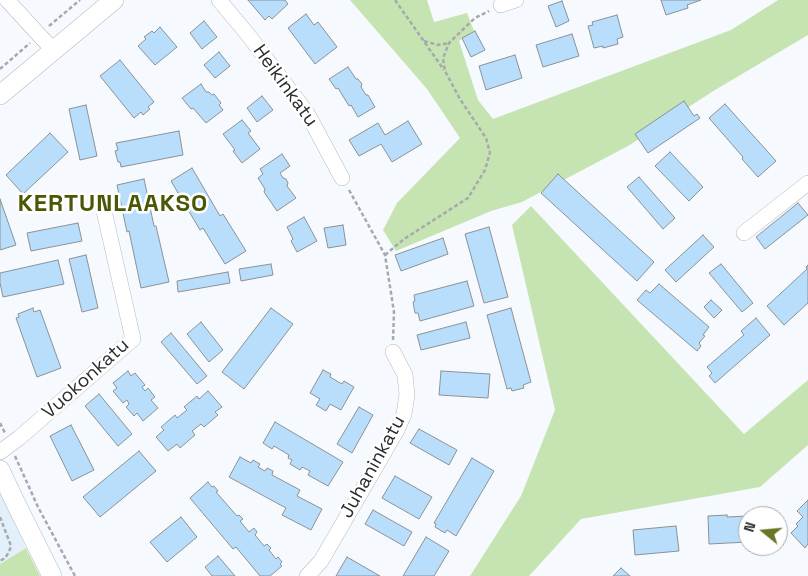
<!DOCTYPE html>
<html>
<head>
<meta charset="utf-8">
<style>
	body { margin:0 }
	#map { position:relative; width:808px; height:576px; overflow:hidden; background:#f6fafe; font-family:"Space Grotesk",sans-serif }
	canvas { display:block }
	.north { position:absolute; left:738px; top:506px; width:50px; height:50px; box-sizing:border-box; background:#fff; border:1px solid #a9aaab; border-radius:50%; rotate:287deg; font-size:14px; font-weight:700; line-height:20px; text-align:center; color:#292b2d }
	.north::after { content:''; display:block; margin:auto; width:18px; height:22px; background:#677725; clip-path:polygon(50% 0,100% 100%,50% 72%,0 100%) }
</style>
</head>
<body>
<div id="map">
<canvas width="808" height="576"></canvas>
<div class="north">N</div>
</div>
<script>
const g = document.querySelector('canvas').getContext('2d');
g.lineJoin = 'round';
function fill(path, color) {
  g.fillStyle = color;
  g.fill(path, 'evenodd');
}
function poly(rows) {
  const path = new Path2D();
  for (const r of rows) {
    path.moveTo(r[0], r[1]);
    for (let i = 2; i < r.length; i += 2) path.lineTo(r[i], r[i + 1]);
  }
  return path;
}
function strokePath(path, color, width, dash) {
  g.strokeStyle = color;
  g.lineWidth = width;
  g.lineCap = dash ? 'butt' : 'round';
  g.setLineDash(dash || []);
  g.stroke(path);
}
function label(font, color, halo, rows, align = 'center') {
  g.font = font + ' "Space Grotesk",sans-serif';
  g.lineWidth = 5;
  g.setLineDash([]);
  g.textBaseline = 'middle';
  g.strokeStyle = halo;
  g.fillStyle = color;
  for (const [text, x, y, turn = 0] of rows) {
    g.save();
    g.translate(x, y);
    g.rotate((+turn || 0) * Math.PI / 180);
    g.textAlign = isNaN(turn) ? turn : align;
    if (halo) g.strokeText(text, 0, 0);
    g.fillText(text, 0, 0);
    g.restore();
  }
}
const built = poly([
	[0,491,26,548,0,564]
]);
const green = poly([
	[350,0,427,0,434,22,467,13,474,31,459,41,478,100,493,119,731,30,778,0,808,0,808,35,715,90,628,146,522,202,491,211,396,251,383,230,397,203,460,138,427,89],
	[531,206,744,434,808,380,808,445,760,487,581,519,529,576,470,576,521,496,555,410,512,225],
	[26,548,40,576,0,576,0,564]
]);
const building = poly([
	[248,0,285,0,288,4,272,19,269,16,265,20,248,0],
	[661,0,701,0,687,5,688,8,666,15,661,0],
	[562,1,569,21,556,27,548,6,562,1],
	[306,14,314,25,318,22,337,47,315,64,288,28,306,14],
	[617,15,623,37,617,39,618,44,603,48,603,46,594,48,588,26,593,25,592,22,617,15],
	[204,21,217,37,202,49,190,33,204,21],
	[160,27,177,47,155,65,138,46,146,39,144,37,152,31,154,33,160,27],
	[475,31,485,50,471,57,462,38,475,31],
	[572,34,579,56,543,67,536,45,572,34],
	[219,52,230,66,215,78,204,65,219,52],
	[515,55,522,78,486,90,479,66,515,55],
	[120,60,154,102,148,107,150,109,143,115,141,112,134,118,100,76,120,60],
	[348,67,356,79,358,79,362,84,361,87,366,95,368,95,375,107,358,117,351,105,349,106,338,88,336,89,329,79,348,67],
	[201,84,206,92,209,92,212,95,214,94,221,103,219,105,223,110,206,123,193,108,191,109,182,98,201,84],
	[262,96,273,110,257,122,247,108,262,96],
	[684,101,694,116,697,114,700,118,648,153,635,134,684,101],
	[725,104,776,161,758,177,742,159,743,157,709,118,725,104],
	[86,105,97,156,80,160,69,109,86,105],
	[242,120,251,131,248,133,260,149,242,163,233,151,235,150,223,134,242,120],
	[408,121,422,144,392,162,381,144,359,156,349,140,378,123,385,135,408,121],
	[179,131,183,155,121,167,120,162,118,162,115,151,118,150,116,143,179,131],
	[50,133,68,152,23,194,6,175,50,133],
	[670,152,703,187,689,201,655,166,670,152],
	[282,154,290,166,280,173,283,178,286,179,288,183,287,186,296,198,277,211,264,192,265,189,258,178,263,174,260,169,282,154],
	[192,168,220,216,223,214,246,251,225,264,203,228,200,230,171,181,192,168],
	[558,174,654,262,637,281,541,193,558,174],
	[639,177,675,218,663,229,627,187,639,177],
	[144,179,154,226,156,226,169,282,141,288,129,231,127,232,117,185,144,179],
	[0,199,16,245,0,250,0,199],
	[798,203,808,215,765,249,756,237,798,203],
	[304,217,317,241,297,252,291,241,293,239,287,227,304,217],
	[78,223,82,241,31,251,27,233,78,223],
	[343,225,346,245,328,248,324,228,343,225],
	[489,227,508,297,484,303,465,234,489,227],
	[703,235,714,247,676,282,665,270,703,235],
	[443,238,448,254,401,271,395,255,443,238],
	[86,255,98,308,82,312,69,259,86,255],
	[58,260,64,284,3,297,0,283,0,273,58,260],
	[271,264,273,275,241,281,239,269,271,264],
	[721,264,753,303,742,312,709,273,721,264],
	[808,265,808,303,784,325,767,306,807,269,806,267,808,265],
	[228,272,230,283,178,292,177,281,228,272],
	[467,281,474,306,420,321,418,313,415,313,413,302,415,301,414,295,467,281],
	[659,284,709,327,703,335,705,336,699,343,701,346,697,351,637,300,646,290,650,293,659,284],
	[711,300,722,310,714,318,704,307,711,300],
	[33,308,34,312,40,310,61,368,37,377,16,318,19,317,18,314,33,308],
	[271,308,293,324,244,389,222,372,271,308],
	[511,308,531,382,523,385,524,388,512,391,511,388,507,389,487,315,511,308],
	[756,318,770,335,715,383,709,376,712,373,707,367,744,335,741,331,756,318],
	[201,322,223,350,209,362,187,334,201,322],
	[466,322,470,338,421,350,417,335,466,322],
	[171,333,207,376,197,384,161,342,171,333],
	[323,370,331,374,330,377,342,384,344,381,354,387,341,410,330,404,326,411,316,405,320,399,310,393,323,370],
	[128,371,131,376,135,373,145,385,142,387,145,391,148,388,155,397,151,400,158,408,143,421,137,413,134,416,126,407,129,404,127,400,123,403,113,391,117,388,113,383,128,371],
	[441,371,490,374,488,398,439,395,441,371],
	[208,391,222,407,215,412,218,415,204,427,201,424,192,431,195,435,180,448,177,444,168,451,156,437,164,430,161,427,175,415,177,418,187,410,184,407,197,396,199,399,208,391],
	[99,394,132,434,118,446,85,406,99,394],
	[359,407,373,415,352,453,337,444,359,407],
	[275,422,343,462,328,486,308,475,310,471,302,467,300,470,290,464,292,460,288,458,289,455,274,446,272,449,263,443,275,422],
	[71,425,94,470,72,481,50,436,71,425],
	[419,429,457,450,449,465,410,443,419,429],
	[139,451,156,471,100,517,83,497,139,451],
	[240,457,251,463,253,460,260,464,258,467,265,471,267,468,273,471,272,475,300,490,297,496,322,509,311,530,282,515,286,508,229,477,240,457],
	[472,458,494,471,456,536,447,530,445,533,435,527,436,524,434,523,472,458],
	[395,476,432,497,419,519,382,498,395,476],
	[208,482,212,487,214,486,218,491,216,492,237,516,239,515,243,519,240,521,249,532,254,528,257,532,255,535,264,546,267,544,271,548,269,550,276,559,278,557,282,562,280,564,282,566,270,576,260,576,236,547,233,549,190,498,208,482],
	[808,500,808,544,805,548,791,533,798,526,796,524,803,517,797,511,808,500],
	[373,510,412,532,404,546,365,524,373,510],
	[727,515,727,517,748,516,748,542,709,544,708,516,727,515],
	[181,517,197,537,167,562,150,542,181,517],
	[676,526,679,551,635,555,633,530,676,526],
	[426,537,449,551,434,576,403,576,426,537],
	[218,556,235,576,212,576,205,567,218,556],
	[347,557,380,576,336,576,347,557],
	[621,568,630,576,613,576,621,568]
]);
const path = poly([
	[395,0,444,70],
	[49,26,80,0],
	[424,41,438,45,449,43],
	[0,69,30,43],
	[349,190,385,255,394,312,393,340],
	[385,255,404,239,468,198,485,170,490,153,486,138,460,99,445,71,443,58,449,43,475,18,489,11],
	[0,423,5,433],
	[15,456,38,507,75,576],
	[0,517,11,546,9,552,5,558,0,561]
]);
const minor = poly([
	[7,0,53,50],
	[219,0,249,36,307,113,342,178],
	[501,5,516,0],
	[744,233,808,183],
	[0,452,19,438,133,339,102,202],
	[307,576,321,561,397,430,404,414,407,395,405,375,393,352]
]);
const tertiary = poly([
	[0,95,114,0],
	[0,470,17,506,52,576]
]);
const streetNames = [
	["Heikinkatu",285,86,54],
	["Vuokonkatu",86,379,-42],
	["Juhaninkatu",373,467,-61]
];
const districtNames = [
	["KERTUNLAAKSO",113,204]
];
fill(built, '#e3eff9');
fill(green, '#c6e4b1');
fill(building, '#b9defc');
strokePath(building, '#8c9195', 1);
strokePath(minor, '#b4b9be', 16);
strokePath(tertiary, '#b4b9be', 20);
strokePath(path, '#a6a9ad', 2.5, [4, 2.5]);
strokePath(minor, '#fff', 15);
strokePath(tertiary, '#fff', 19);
label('19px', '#292b2d', '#fff', streetNames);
g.letterSpacing = '1px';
label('bold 24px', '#4a5805', '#fff', districtNames);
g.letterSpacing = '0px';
</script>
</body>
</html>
